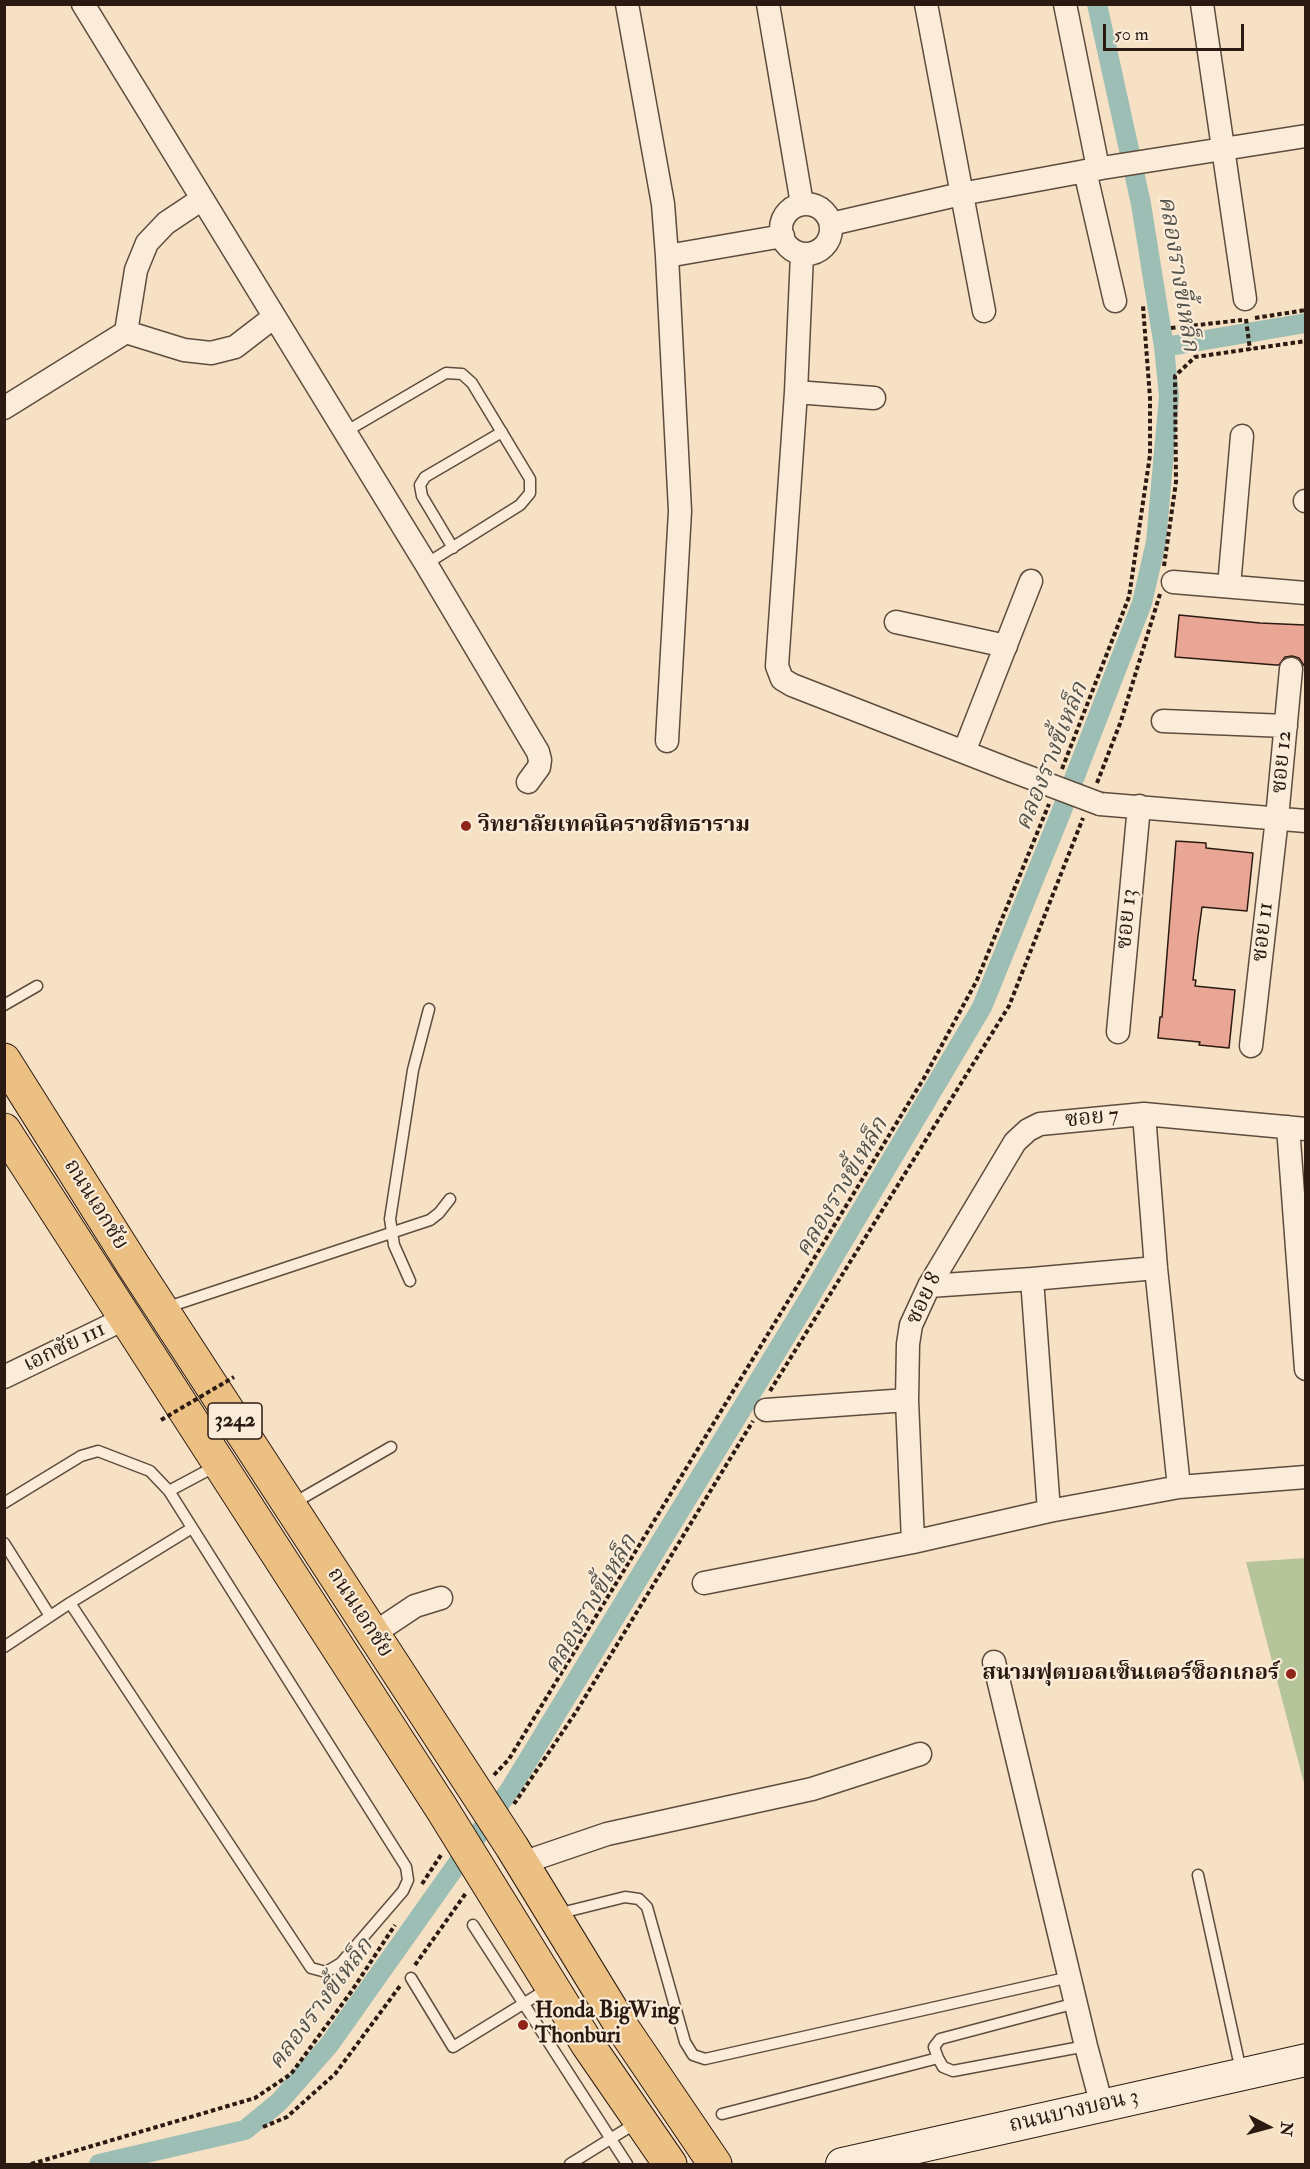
<!DOCTYPE html>
<html>
<head>
<meta charset="utf-8">
<style>
	body { margin:0 }
	#map { position:relative; width:1310px; height:2169px; overflow:hidden; background:#f7e1c4; font-family:"IM FELL Double Pica",serif }
	canvas { display:block }
	.frame { position:absolute; inset:0; border:6px solid #2b1a12; pointer-events:none }
	.north { position:absolute; left:1238px; top:2097px; width:60px; height:60px; -webkit-text-stroke:4px #faecd9; paint-order:stroke; rotate:96deg; font-size:16px; font-weight:700; line-height:24px; text-align:center; color:#2b1a12 }
	.north::after { content:''; display:block; margin:auto; width:21px; height:27px; background:#2b1a12; clip-path:polygon(50% 0,100% 100%,50% 72%,0 100%) }
	.scale { position:absolute; left:1103px; top:24px; width:141px; height:27px; box-sizing:border-box; border:3px solid #2b1a12; border-top:0; padding-left:8px; font-size:18px; line-height:21px; white-space:nowrap; color:#2b1a12; -webkit-text-stroke:4px #faecd9; paint-order:stroke }
</style>
</head>
<body>
<div id="map">
<canvas width="1310" height="2169"></canvas>
<div class="frame"></div>
<div class="north">N</div>
<div class="scale">50 m</div>
</div>
<script>
const g = document.querySelector('canvas').getContext('2d');
g.lineJoin = 'round';
function fill(path, color) {
  g.fillStyle = color;
  g.fill(path, 'evenodd');
}
function poly(rows) {
  const path = new Path2D();
  for (const r of rows) {
    if (r.length === 3) {
      path.moveTo(r[0] + r[2], r[1]);
      path.arc(r[0], r[1], r[2], 0, 2 * Math.PI);
      continue;
    }
    path.moveTo(r[0], r[1]);
    for (let i = 2; i < r.length; i += 2) path.lineTo(r[i], r[i + 1]);
  }
  return path;
}
function strokePath(path, color, width, dash) {
  g.strokeStyle = color;
  g.lineWidth = width;
  g.lineCap = dash ? 'butt' : 'round';
  g.setLineDash(dash || []);
  g.stroke(path);
}
function label(font, color, halo, rows, align = 'center') {
  g.font = font + ' "IM FELL Double Pica","Noto Serif Thai",serif';
  g.lineWidth = 4.5;
  g.setLineDash([]);
  g.textBaseline = 'middle';
  g.strokeStyle = halo;
  g.fillStyle = color;
  for (const [text, x, y, turn = 0] of rows) {
    g.save();
    g.translate(x, y);
    g.rotate((+turn || 0) * Math.PI / 180);
    g.textAlign = isNaN(turn) ? turn : align;
    if (halo) g.strokeText(text, 0, 0);
    g.fillText(text, 0, 0);
    g.restore();
  }
}
const green = poly([
	[1305,1558,1306,1558,1305,1787,1246,1562]
]);
const canal = poly([
	[1164,347,1306,323],
	[99,2164,245,2130,279,2102,329,2045,511,1788,808,1300,982,1007,1060,815,1142,603,1156,542,1169,396,1164,347,1141,204,1097,4]
]);
const building = poly([
	[1179,615,1260,623,1305,625,1305,667,1299,658,1292,656,1285,657,1279,665,1276,665,1175,657,1179,615],
	[1176,841,1206,843,1206,848,1253,853,1247,911,1202,907,1198,936,1193,980,1196,980,1195,986,1235,990,1229,1048,1199,1045,1200,1042,1158,1038,1160,1017,1162,1017,1176,841]
]);
const path = poly([
	[1255,318,1306,310],
	[1246,319,1250,350],
	[1171,328,1242,320],
	[1164,566,1176,482,1175,376,1195,357,1306,341],
	[1062,769,1129,597,1150,455,1150,398,1143,306],
	[1097,783,1121,721,1160,594],
	[770,1391,1009,1006,1083,818],
	[494,1775,509,1759,924,1078,977,980,1049,804],
	[514,1804,576,1712,753,1421],
	[422,1884,441,1855],
	[415,1965,466,1893],
	[263,2127,287,2117,335,2074,400,1986],
	[31,2164,255,2098,291,2074,351,1992,395,1925]
]);
const service = poly([
	[345,432,446,373,462,374,472,383,530,479,530,493,520,505,426,564],
	[453,548,422,496,420,485,425,477,502,432],
	[4,1005,37,986],
	[410,1281,394,1245,390,1219,413,1070,429,1009],
	[165,1308,430,1220,439,1213,450,1199],
	[169,1491,216,1466],
	[4,1503,81,1456,98,1451,150,1471,169,1491,406,1867,408,1880,403,1891,341,1963,326,1972,311,1968,70,1603],
	[292,1504,391,1447],
	[4,1543,50,1616],
	[4,1647,70,1603,192,1528],
	[1198,1875,1241,2071],
	[557,1914,625,1897,639,1899,647,1907,685,2042,693,2055,705,2059,1070,1977],
	[473,1925,627,2164],
	[411,1978,453,2047,549,1988],
	[938,2058,943,2067,953,2071,1086,2046],
	[722,2114,938,2058,934,2047,940,2039,1076,2003],
	[570,2164,636,2123]
]);
const minor = poly([
	[83,4,426,564,538,752,540,760,539,767,528,782],
	[627,4,663,204,667,256,680,511,667,741],
	[768,4,802,204],
	[926,4,984,311],
	[1065,4,1098,168],
	[1202,4,1245,299],
	[1085,171,1115,301],
	[806,229,25],
	[831,224,961,194,1102,168,1306,136],
	[802,254,796,392,777,666,782,679,792,685,1010,770],
	[667,256,783,236],
	[126,332,184,350,211,353,235,347,274,317],
	[796,392,874,398],
	[4,408,126,332,136,270,147,243,166,223,202,199],
	[1305,501,1306,501],
	[1173,582,1306,593],
	[1229,586,1242,436],
	[896,622,1006,646],
	[1163,721,1286,726],
	[964,752,1031,581],
	[1100,804,1306,821],
	[1118,1032,1139,806],
	[1251,1046,1277,818,1291,669],
	[1144,1114,1156,1268,1179,1487],
	[1288,1127,1306,1369],
	[929,1286,1032,1279],
	[4,1377,126,1318],
	[766,1410,907,1400],
	[1049,1511,1032,1279,1156,1268],
	[913,1542,907,1400,908,1344,911,1325,929,1286,1015,1142,1028,1130,1040,1124,1144,1114,1306,1129],
	[704,1583,913,1542,1049,1511,1179,1487,1306,1477],
	[373,1634,415,1606,441,1598],
	[994,1662,1086,2046,1102,2106],
	[522,1863,607,1834,812,1789,920,1754]
]);
const secondary = poly([
	[842,2164,1306,2060]
]);
const primary = poly([
	[4,1060,133,1265,512,1847,622,2027,715,2164],
	[4,1130,442,1809,588,2045,670,2164]
]);
const pathBridge = poly([
	[161,1420,234,1377]
]);
const minorBridge = poly([
	[1010,770,1100,804]
]);
const markers = [
	[466,826,6,"#8f2418"],
	[1291,1674,6,"#8f2418"],
	[523,2025,6,"#8f2418"]
];
const shields = [
	[235,1421,54]
];
const shieldNames = [
	["3242",235,1421]
];
const streetNames = [
	["ซอย 12",1283,762,-85],
	["ซอย 13",1128,919,-85],
	["ซอย 11",1264,932,-84],
	["ซอย 7",1092,1119,-6],
	["ถนนเอกชัย",95,1205,58],
	["ซอย 8",925,1299,-65],
	["เอกชัย 111",65,1348,-26],
	["ถนนเอกชัย",359,1613,57],
	["ถนนบางบอน 3",1074,2112,-13]
];
const poiNames = [
	["วิทยาลัยเทคนิคราชสิทธาราม",478,826],
	["สนามฟุตบอลเซ็นเตอร์ซ็อกเกอร์",1279,1674,"right"],
	["Honda BigWing",535,2012],
	["Thonburi",535,2037]
];
const waterNames = [
	["คลองรางขี้เหล็ก",1177,274,81],
	["คลองรางขี้เหล็ก",1053,757,-68],
	["คลองรางขี้เหล็ก",843,1188,-59],
	["คลองรางขี้เหล็ก",592,1605,-59],
	["คลองรางขี้เหล็ก",322,2005,-53]
];
fill(green, '#b6c499');
strokePath(canal, '#9dbeb4', 20);
fill(building, '#eaa694');
strokePath(building, '#2b1a12', 1.5);
strokePath(service, '#5e4c3e', 13);
strokePath(minor, '#5e4c3e', 25);
strokePath(secondary, '#2b1a12', 34);
strokePath(primary, '#2b1a12', 35);
strokePath(path, '#2b1a12', 4, [4.5, 3]);
strokePath(service, '#faecd9', 10);
strokePath(minor, '#faecd9', 22);
strokePath(secondary, '#faecd9', 32);
strokePath(primary, '#ecc082', 33);
strokePath(minorBridge, '#5e4c3e', 25, []);
strokePath(pathBridge, '#2b1a12', 4, [4.5, 3]);
strokePath(minorBridge, '#faecd9', 22);
for (const [x, y, r, color] of markers) {
  const dot = new Path2D();
  dot.arc(x, y, r, 0, 2 * Math.PI);
  g.fillStyle = color;
  g.fill(dot);
  strokePath(dot, '#faecd9', 2);
}
for (const [x, y, w] of shields) {
  const box = new Path2D();
  box.roundRect(x - w / 2, y - 18, w, 36, 4.5);
  g.fillStyle = '#faecd9';
  g.fill(box);
  strokePath(box, '#2b1a12', 1.5);
}
label('bold 21px', '#2b1a12', null, shieldNames);
label('22px', '#2b1a12', '#faecd9', streetNames);
label('bold 22px', '#2b1a12', '#faecd9', poiNames, 'left');
label('italic 24px', '#53534b', '#faecd9', waterNames);
</script>
</body>
</html>
